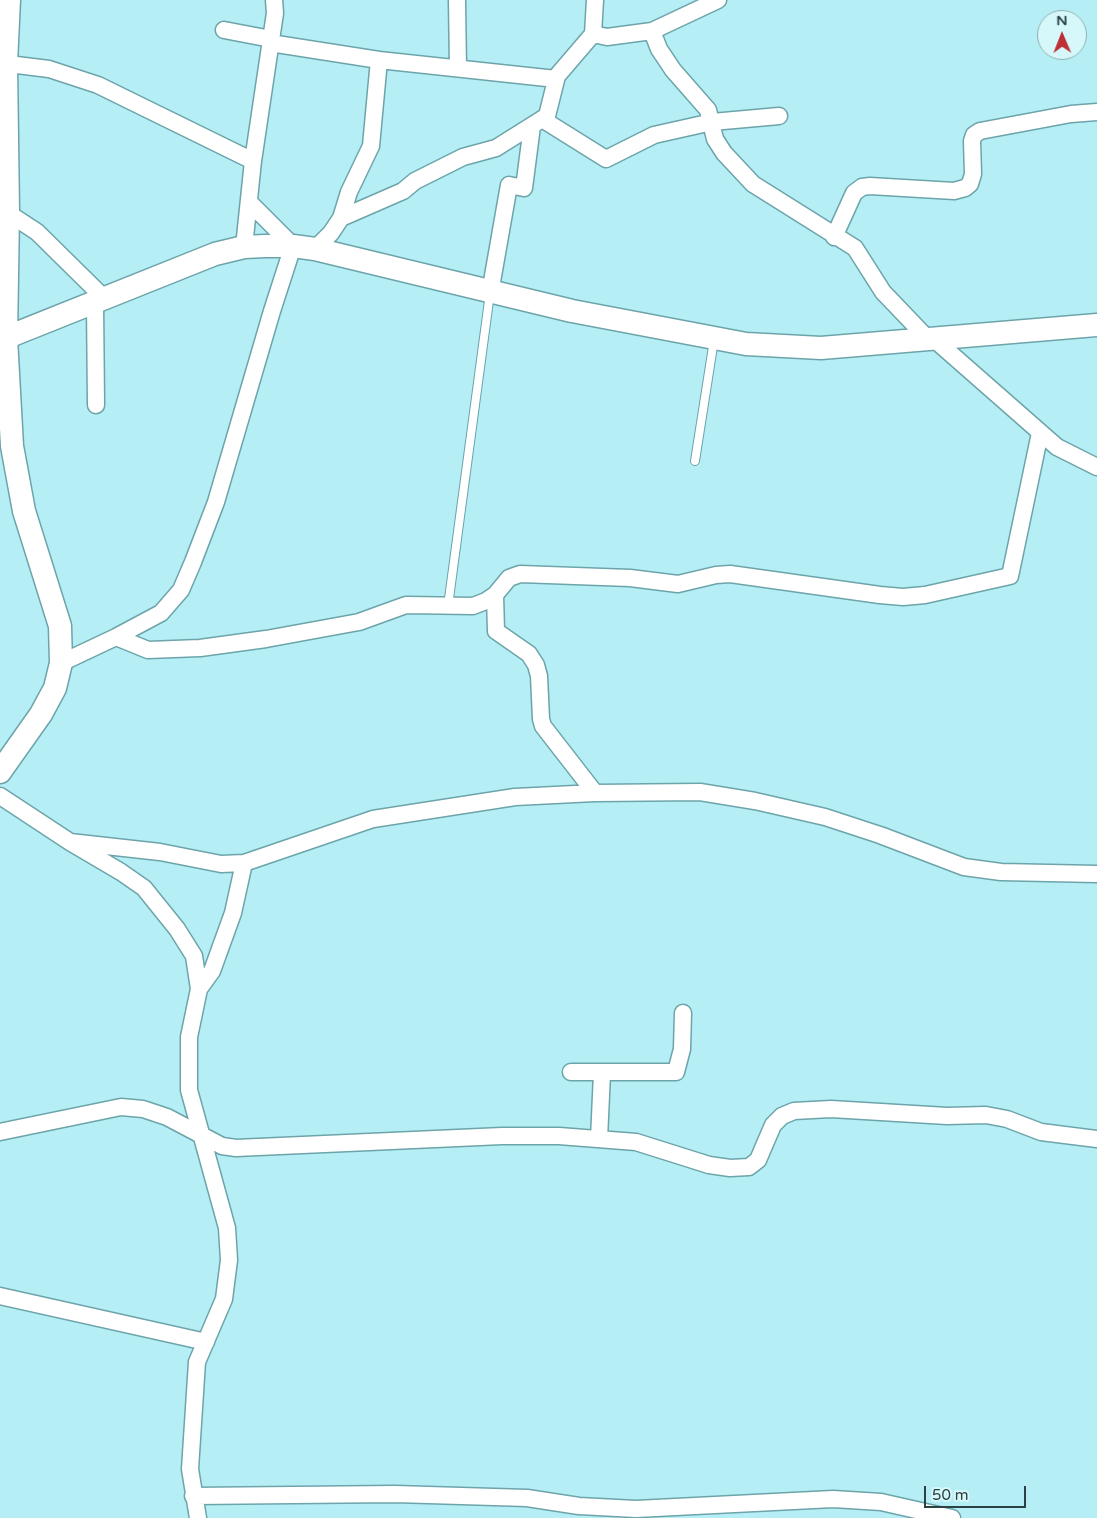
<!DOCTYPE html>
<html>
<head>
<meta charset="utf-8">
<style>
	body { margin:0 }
	#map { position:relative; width:1097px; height:1518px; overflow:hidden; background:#b5eff5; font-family:"Varela Round",sans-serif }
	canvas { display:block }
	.north { position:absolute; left:1037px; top:10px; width:50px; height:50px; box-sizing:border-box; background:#d6f8fb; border:1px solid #91afb2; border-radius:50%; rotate:359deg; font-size:14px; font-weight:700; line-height:20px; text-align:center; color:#2a4244 }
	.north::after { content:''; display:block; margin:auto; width:18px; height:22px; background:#bf3034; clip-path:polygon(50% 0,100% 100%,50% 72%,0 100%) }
	.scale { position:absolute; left:924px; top:1486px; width:102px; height:22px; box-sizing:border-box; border:2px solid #2a4244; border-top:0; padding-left:6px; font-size:15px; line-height:18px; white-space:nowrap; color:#2a4244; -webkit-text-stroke:4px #d6f8fb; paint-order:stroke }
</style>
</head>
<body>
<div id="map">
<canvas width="1097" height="1518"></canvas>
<div class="north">N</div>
<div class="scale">50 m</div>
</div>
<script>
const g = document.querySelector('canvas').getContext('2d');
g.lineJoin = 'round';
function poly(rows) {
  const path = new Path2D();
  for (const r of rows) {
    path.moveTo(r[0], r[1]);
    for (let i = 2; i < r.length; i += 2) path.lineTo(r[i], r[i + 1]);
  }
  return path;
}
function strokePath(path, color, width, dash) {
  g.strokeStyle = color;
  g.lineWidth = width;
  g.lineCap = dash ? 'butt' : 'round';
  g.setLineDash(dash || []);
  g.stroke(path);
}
const lane = poly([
	[695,461,714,340],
	[448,606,490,293]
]);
const street = poly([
	[457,0,458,68],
	[224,30,271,39],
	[652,31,659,49,673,70,708,110,715,139,724,153,753,184,855,248,883,292,928,339],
	[593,34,607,37,652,31,718,0],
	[270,43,379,60,556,79],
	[0,63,49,69,98,85,253,161],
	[542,119,606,159,654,135,712,122,779,116],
	[8,213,37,232,105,299],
	[341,218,349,192,371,146,379,60],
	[834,237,854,193,862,187,870,186,954,191,965,188,970,184,973,174,972,141,974,135,980,131,1071,114,1097,112],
	[244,247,253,161,275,13,274,0],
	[315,249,331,233,341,218,403,191,415,181,463,157,496,148,547,116,557,76,593,34,595,0],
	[490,293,509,185,524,188,532,126],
	[95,303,96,405],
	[934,339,1057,447,1097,467],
	[495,595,496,631,529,654,536,665,539,676,541,719,543,726,595,793],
	[116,637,148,650,200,648,266,639,359,622,406,605,473,606,486,601,495,595,509,578,520,574,630,578,678,584,716,575,730,574,880,595,903,597,925,595,1010,576,1040,433],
	[61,663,116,637,161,613,181,590,193,562,216,502,272,311,293,246,249,202],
	[0,796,70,842,121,872,144,888,177,929,194,956,199,989,189,1037,189,1090,227,1228,229,1260,224,1299,197,1362,190,1469,198,1518],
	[70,842,160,852,221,864,244,863,373,819,515,797,595,793,700,792,755,801,825,817,880,835,964,867,1001,872,1097,874],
	[199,989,212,971,233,913,244,863],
	[571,1072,676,1072,682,1049,683,1013],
	[0,1132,121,1107,143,1109,167,1117,222,1146,236,1148,502,1136,559,1136,636,1142,709,1165,730,1168,749,1167,758,1160,773,1125,782,1116,794,1111,831,1109,947,1116,986,1115,1007,1119,1041,1132,1097,1139],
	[599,1139,602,1073],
	[0,1296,206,1342],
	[193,1496,395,1494,527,1498,579,1506,636,1509,833,1499,881,1502,952,1518]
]);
const secondary = poly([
	[0,340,215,254,244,247,265,246,293,246,315,249,572,311,746,344,821,348,1097,325],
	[0,772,41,714,55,688,61,663,60,626,24,511,12,446,6,338,8,213,6,63,9,0]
]);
strokePath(lane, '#6ca4aa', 10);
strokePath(street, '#6ca4aa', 19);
strokePath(secondary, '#6ca4aa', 25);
strokePath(lane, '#fff', 8);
strokePath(street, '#fff', 16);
strokePath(secondary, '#fff', 22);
</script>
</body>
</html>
